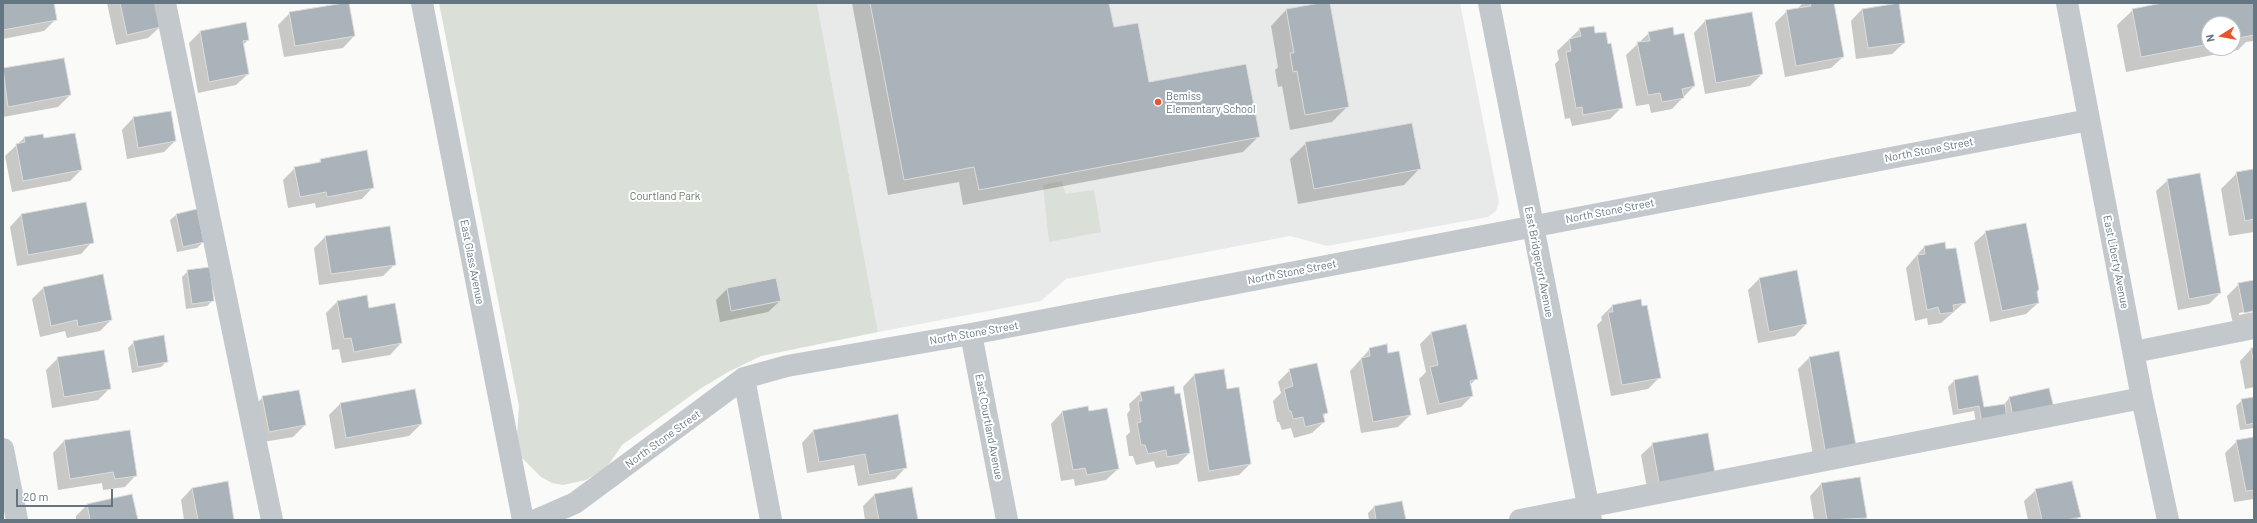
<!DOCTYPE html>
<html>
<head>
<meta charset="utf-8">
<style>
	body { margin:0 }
	#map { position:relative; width:2257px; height:523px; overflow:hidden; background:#fafaf8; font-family:Barlow,sans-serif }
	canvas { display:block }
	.frame { position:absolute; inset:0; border:4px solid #657683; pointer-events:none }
	.north { position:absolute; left:2201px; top:16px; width:40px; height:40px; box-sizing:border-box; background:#fff; border:1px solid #c1c8cd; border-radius:50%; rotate:259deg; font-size:11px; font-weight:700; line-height:16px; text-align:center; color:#657683 }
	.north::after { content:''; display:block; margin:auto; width:14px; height:18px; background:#e4572e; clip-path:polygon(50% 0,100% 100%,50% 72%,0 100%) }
	.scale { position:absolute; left:16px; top:489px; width:97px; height:18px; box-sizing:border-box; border:2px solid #657683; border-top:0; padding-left:5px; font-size:12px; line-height:14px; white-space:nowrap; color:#657683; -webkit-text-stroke:3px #fff; paint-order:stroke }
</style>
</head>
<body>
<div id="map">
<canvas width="2257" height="523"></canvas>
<div class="frame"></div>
<div class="north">N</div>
<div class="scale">20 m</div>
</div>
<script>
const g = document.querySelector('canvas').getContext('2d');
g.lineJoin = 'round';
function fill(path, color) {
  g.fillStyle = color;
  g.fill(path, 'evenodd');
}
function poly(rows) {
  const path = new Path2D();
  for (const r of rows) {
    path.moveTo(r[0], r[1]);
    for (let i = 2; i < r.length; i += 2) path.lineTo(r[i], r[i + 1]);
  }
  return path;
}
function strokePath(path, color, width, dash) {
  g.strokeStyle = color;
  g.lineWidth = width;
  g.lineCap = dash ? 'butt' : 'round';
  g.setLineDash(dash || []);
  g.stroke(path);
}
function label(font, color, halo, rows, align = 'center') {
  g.font = font + ' Barlow,sans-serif';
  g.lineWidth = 4;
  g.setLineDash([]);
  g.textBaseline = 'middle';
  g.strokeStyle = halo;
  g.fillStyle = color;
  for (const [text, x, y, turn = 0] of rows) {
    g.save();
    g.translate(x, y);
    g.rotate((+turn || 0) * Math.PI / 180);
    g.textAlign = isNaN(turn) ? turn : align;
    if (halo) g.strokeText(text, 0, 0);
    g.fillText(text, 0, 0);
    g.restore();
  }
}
const built = poly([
	[817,3,1460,3,1499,202,1496,211,1488,217,1327,246,1290,236,1066,279,1041,301,878,332]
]);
const green = poly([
	[439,3,817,3,878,332,761,356,728,372,700,389,622,445,607,467,586,480,563,485,552,483,541,477,519,455,517,436,519,406],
	[1062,181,1065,194,1094,190,1101,232,1049,242,1043,185]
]);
const shadow = poly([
	[3,3,53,3,56,19,44,31,3,39],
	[107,3,155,3,160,27,148,38,116,45],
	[348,3,354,36,343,48,284,57,278,25,290,13],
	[852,3,1108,3,1113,28,1148,83,1259,136,1243,152,963,205,959,182,888,195],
	[1329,3,1348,106,1332,122,1290,130,1282,86,1278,87,1275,70,1278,67,1271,26,1286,10],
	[1803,3,1833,3,1843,57,1831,68,1785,77,1775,23,1787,11,1797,9],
	[2167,3,2254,3,2254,41,2246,42,2238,50,2126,72,2117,25,2133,10],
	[2209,24,2233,24,2233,48,2209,48],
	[1862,9,1904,43,1892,54,1856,59,1851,21],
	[1705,21,1762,74,1750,86,1705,94,1694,33],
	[1580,29,1594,34,1621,108,1610,119,1572,126,1570,118,1565,119,1555,64,1559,60,1557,51],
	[200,32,248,40,242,46,248,74,236,85,198,93,189,43],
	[1649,33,1673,36,1694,86,1672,109,1651,113,1649,104,1636,106,1626,55],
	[63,59,70,95,58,107,3,117,3,69],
	[133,118,175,141,164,152,127,159,122,130],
	[43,135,43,140,81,170,70,181,12,192,5,156,24,138],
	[1306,143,1419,169,1404,185,1298,204,1290,159],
	[321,160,373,187,362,199,316,208,315,203,288,208,283,180,295,168,317,164],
	[2254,170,2254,232,2229,236,2221,189,2237,173],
	[2168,180,2220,293,2209,304,2178,310,2156,191],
	[85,203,92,242,81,254,17,266,10,227,21,215],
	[176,215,203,242,197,248,177,252,170,220],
	[1986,232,2036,291,2038,303,2026,314,1990,322,1974,243],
	[325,237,395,264,383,276,319,285,314,248],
	[1924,247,1945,251,1965,302,1941,323,1928,325,1927,318,1915,321,1906,268],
	[188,271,213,300,207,306,186,309,182,277],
	[775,279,780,301,768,312,720,322,716,300,727,289],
	[1759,279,1806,324,1795,336,1758,343,1748,290],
	[2254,281,2254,310,2239,313,2239,315,2254,312,2254,319,2233,324,2227,296,2239,284],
	[43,288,111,320,100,331,67,338,65,331,40,337,32,299],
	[337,302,368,309,401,343,390,355,342,363,339,349,332,350,326,313],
	[1612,306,1660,377,1648,389,1611,396,1597,325,1602,320,1601,317],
	[1431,333,1477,378,1470,385,1472,396,1461,407,1427,415,1419,379,1426,372,1420,344],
	[134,342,167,361,161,367,132,373,128,348],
	[1370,349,1387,354,1410,415,1398,427,1361,433,1350,371],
	[2251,349,2254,349,2254,387,2245,389,2240,361],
	[1839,352,1856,451,1815,467,1798,369,1809,358],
	[58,358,109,389,98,400,52,408,46,370],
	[1290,370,1327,412,1323,417,1324,422,1312,433,1294,438,1291,428,1282,430,1279,422,1277,422,1273,401,1281,393,1278,382],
	[1194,375,1227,390,1250,464,1239,475,1198,482,1183,387],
	[1978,377,1983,409,2004,405,2009,398,2054,412,1977,429,1974,411,1953,415,1948,387,1954,381],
	[1141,393,1189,453,1178,464,1156,468,1154,461,1136,465,1133,456,1129,456,1126,436,1130,432,1127,414,1130,410,1129,404],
	[263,397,305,425,293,437,257,443,251,409],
	[2254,398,2254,428,2240,430,2236,406,2242,400],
	[340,404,421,424,409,436,335,449,329,415],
	[1087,407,1118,469,1106,480,1075,486,1074,479,1061,481,1051,424,1062,412],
	[813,431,906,467,895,479,858,486,854,465,807,473,802,443],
	[2254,438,2254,499,2234,502,2225,453,2237,441],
	[64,441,136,475,125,487,103,490,102,483,58,490,53,453],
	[1653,444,1715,478,1649,499,1641,455],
	[1860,478,1866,517,1863,520,1814,520,1810,496,1821,484],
	[192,488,233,520,184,520,181,500],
	[911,488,917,520,865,520,863,506,874,495],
	[2036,490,2080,517,2076,520,2028,520,2024,501],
	[1401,502,1405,520,1369,520,1368,513,1374,507],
	[87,505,137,520,76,520,76,516]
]);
const building = poly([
	[3,3,54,3,57,20,3,30,3,3],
	[120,3,156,3,161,27,127,35,120,3],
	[344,3,349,3,355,36,295,46,289,12,344,3],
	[870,3,1109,3,1114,27,1138,23,1149,82,1246,64,1260,137,979,190,974,167,904,180,870,3],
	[1320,3,1330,3,1349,107,1305,115,1297,71,1293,72,1290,53,1294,53,1286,9,1320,3],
	[1810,3,1834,3,1844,57,1796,66,1786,10,1811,6,1810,3],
	[1899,3,1905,43,1868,48,1862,9,1899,3],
	[2162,3,2254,3,2254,35,2233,39,2233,24,2209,24,2209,44,2141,57,2132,9,2162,3],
	[1752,12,1763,74,1716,83,1705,20,1752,12],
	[246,22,249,40,243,41,249,74,209,82,200,31,246,22],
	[1594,26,1595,33,1606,32,1608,44,1611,43,1623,108,1583,115,1582,107,1576,108,1566,52,1571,51,1569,39,1581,36,1579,28,1594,26],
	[1673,27,1674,35,1684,33,1695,86,1682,89,1684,98,1662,102,1660,93,1648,95,1637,42,1650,41,1648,32,1673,27],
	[64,58,71,95,8,107,3,68,64,58],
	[171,111,176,141,138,148,133,117,171,111],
	[1412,123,1421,169,1314,189,1305,142,1412,123],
	[75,133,82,170,23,181,16,144,25,142,24,137,43,134,44,138,75,133],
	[367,150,374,188,327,197,326,192,300,197,294,167,321,162,320,159,367,150],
	[2254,169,2254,219,2245,221,2236,172,2254,169],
	[2200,173,2221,293,2189,299,2167,179,2200,173],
	[86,202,94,243,28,255,21,214,86,202],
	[197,209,204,242,183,247,176,214,197,209],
	[2026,223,2039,289,2037,292,2039,303,2002,311,1985,231,2026,223],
	[390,226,396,265,331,274,325,236,390,226],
	[1945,242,1946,249,1956,248,1966,303,1953,305,1954,312,1940,314,1938,307,1927,310,1917,255,1925,254,1924,246,1945,242],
	[210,267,214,301,192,304,187,270,210,267],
	[1797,270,1807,324,1769,332,1759,278,1797,270],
	[103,274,112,320,78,327,77,320,51,326,43,287,103,274],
	[776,278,781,301,731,311,727,288,776,278],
	[2254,280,2254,311,2244,313,2238,283,2254,280],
	[367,295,369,308,395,303,402,343,354,352,351,338,344,339,337,301,367,295],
	[1641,299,1642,306,1647,305,1661,378,1622,385,1608,312,1613,312,1612,305,1641,299],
	[1466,324,1478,379,1470,381,1473,396,1439,404,1430,367,1438,365,1431,332,1466,324],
	[164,335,168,362,138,367,133,341,164,335],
	[1387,344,1388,353,1399,351,1411,415,1373,422,1361,358,1370,356,1369,348,1387,344],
	[2251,348,2254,348,2254,365,2251,348],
	[104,350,111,389,64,397,57,357,104,350],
	[1839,351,1857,451,1826,456,1809,357,1839,351],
	[1317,363,1328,413,1323,414,1325,422,1305,427,1303,417,1293,419,1291,411,1289,411,1284,389,1293,386,1289,369,1317,363],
	[1224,369,1227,389,1239,387,1251,464,1209,471,1194,374,1224,369],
	[1978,375,1984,407,2005,404,2007,419,1982,423,1979,406,1958,410,1954,380,1978,375],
	[1174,386,1175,394,1180,393,1190,453,1167,457,1166,450,1148,454,1145,445,1141,445,1137,423,1141,422,1138,401,1142,401,1140,392,1174,386],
	[2049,388,2055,412,2014,421,2009,397,2049,388],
	[415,389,422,424,346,438,340,403,415,389],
	[299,390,306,425,269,432,262,396,299,390],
	[2254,397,2254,423,2246,425,2241,399,2254,397],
	[1088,406,1089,411,1107,408,1119,469,1087,475,1085,468,1073,470,1062,411,1088,406],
	[898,414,907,468,869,475,865,454,819,462,813,430,898,414],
	[130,430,137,476,115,479,113,472,70,479,64,440,130,430],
	[1708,433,1716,479,1660,488,1652,443,1708,433],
	[2254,437,2254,490,2246,491,2236,440,2254,437],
	[1860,477,1867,518,1827,520,1821,483,1860,477],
	[228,481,234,520,198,520,192,488,228,481],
	[2072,481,2081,517,2067,520,2042,520,2035,489,2072,481],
	[912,487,918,520,879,520,874,494,912,487],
	[132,494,138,520,90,520,87,504,132,494],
	[1402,501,1406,520,1376,520,1374,506,1402,501]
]);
const minor = poly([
	[165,3,272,520],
	[422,3,523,520],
	[1489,3,1591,520],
	[2067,3,2142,398,2168,520],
	[971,334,1007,520],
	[2134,352,2254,328],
	[744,378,771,520],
	[3,449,17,520],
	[536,520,575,503,744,378,787,366,971,334,2089,120],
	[1520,520,2142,398]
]);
const markers = [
	[1158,102,4,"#e4572e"]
];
const poiNames = [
	["Bemiss",1166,96],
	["Elementary School",1166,109]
];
const streetNames = [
	["North Stone Street",1929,150,-11],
	["North Stone Street",1610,211,-11],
	["East Glass Avenue",472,262,79],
	["East Bridgeport Avenue",1539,262,79],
	["East Liberty Avenue",2116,262,79],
	["North Stone Street",1292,272,-11],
	["North Stone Street",974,333,-10],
	["East Courtland Avenue",989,427,79],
	["North Stone Street",663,439,-36]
];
const parkNames = [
	["Courtland Park",665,196]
];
fill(built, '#e8e9e9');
fill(green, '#dadfd7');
fill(shadow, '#0003');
fill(building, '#aab3b9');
strokePath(building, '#dcdcda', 1);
strokePath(minor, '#c3c8cc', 22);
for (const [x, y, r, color] of markers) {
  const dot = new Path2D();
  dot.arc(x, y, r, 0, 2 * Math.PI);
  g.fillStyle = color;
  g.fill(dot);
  strokePath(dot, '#fff', 1.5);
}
label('11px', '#657683', '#fff', poiNames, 'left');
label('11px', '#657683', '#fff', streetNames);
label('11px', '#687a64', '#fff', parkNames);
</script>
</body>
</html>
